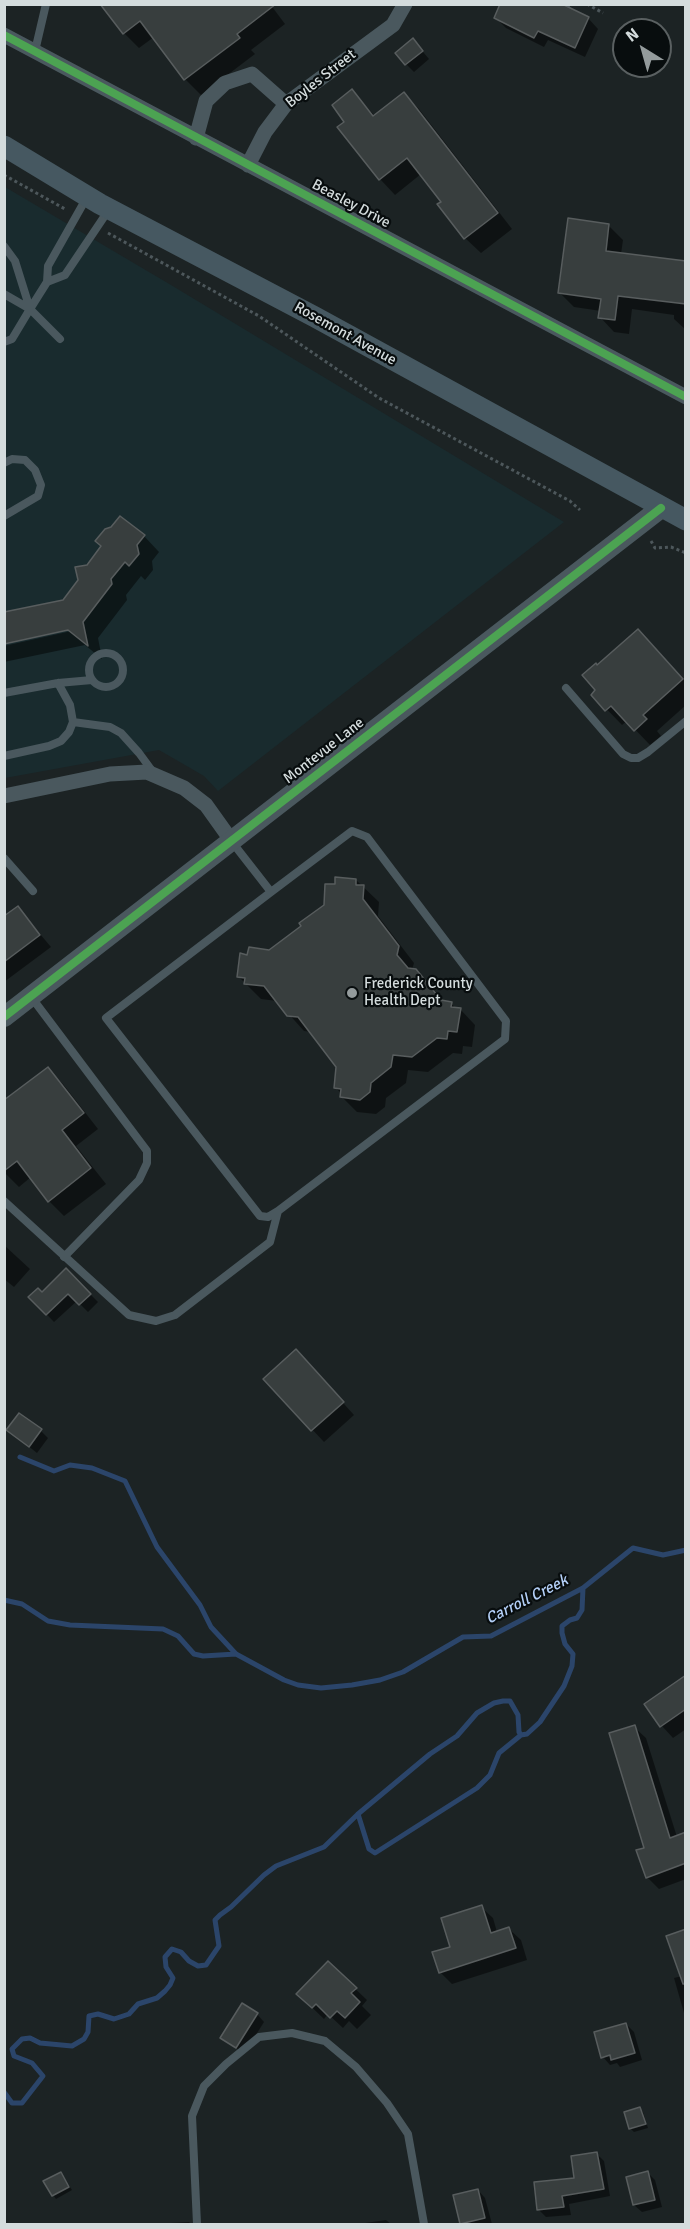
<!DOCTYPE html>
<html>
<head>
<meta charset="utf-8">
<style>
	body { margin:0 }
	#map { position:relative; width:690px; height:2229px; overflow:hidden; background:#1c2324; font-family:Signika,sans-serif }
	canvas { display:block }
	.frame { position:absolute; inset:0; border:6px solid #d4dcdd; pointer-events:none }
	.north { position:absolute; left:612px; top:18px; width:60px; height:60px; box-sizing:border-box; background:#080d0e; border:2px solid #5a6061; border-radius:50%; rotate:323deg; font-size:16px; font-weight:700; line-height:24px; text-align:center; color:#d4dcdd }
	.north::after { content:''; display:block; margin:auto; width:21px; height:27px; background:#949b9c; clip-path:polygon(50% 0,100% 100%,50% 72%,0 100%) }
</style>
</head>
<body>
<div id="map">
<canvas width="690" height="2229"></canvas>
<div class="frame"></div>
<div class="north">N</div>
</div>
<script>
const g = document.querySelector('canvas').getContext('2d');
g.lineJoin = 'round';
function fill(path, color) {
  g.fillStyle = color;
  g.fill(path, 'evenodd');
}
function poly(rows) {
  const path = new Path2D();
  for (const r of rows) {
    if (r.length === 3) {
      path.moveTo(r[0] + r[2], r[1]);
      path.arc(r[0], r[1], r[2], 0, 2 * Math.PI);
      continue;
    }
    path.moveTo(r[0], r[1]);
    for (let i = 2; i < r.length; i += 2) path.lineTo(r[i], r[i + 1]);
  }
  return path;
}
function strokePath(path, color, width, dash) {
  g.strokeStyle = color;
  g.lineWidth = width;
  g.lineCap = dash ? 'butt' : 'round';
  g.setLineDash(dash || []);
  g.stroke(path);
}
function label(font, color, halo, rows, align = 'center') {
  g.font = font + ' Signika,sans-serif';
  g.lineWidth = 4.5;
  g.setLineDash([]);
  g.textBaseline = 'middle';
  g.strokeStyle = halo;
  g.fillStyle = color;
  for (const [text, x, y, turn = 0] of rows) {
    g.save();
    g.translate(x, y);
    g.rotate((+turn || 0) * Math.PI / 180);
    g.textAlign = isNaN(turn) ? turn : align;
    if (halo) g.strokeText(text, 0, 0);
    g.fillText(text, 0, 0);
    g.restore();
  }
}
const built = poly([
	[5,187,171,285,564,522,218,791,204,776,159,750,5,778]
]);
const shadow = poly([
	[102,4,270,4,285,24,251,50,255,54,201,95,185,79,154,37,139,48,124,33],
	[496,18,588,18,598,29,585,57,548,40,544,47,506,28],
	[413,40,429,59,414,72,406,64],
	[352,91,375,116,404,94,419,109,512,229,481,253,465,238,440,205,443,202,421,174,395,195,380,179,340,128,347,122],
	[608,225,623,240,621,254,686,263,686,330,674,319,674,315,632,309,629,334,614,332,600,317,601,311,574,307,560,293],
	[144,536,159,552,152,561,153,570,145,580,141,576,126,595,127,600,98,638,102,659,85,645,4,662,4,646,76,630,63,601,88,566],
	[653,646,686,682,686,705,657,731,661,736,650,745,627,721,622,725,593,695,597,690,598,667],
	[356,880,379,902,378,916,414,963,412,970,415,970,431,986,444,1002,451,1003,456,1009,460,1009,475,1025,472,1047,463,1046,462,1054,453,1053,428,1072,408,1070,406,1083,386,1098,385,1107,376,1114,357,1112,342,1097,342,1094,335,1087,338,1066,311,1032,304,1031,277,1001,261,999,238,976,248,956,269,952,303,926,326,905,337,886],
	[18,908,51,947,4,982,4,918],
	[48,1069,63,1084,98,1129,76,1146,106,1184,64,1216,49,1201,31,1177,19,1187,4,1172,4,1102],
	[4,1245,30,1269,14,1287,4,1279],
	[66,1270,98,1302,88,1312,77,1301,54,1322,30,1297,42,1294],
	[307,1363,354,1415,324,1442,265,1379],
	[8,1430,41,1431,48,1438,37,1453],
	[686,1677,686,1729,673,1738,662,1726,646,1705],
	[634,1727,646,1738,677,1837,686,1834,686,1879,659,1889,647,1877],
	[481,1907,493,1918,497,1932,509,1929,521,1940,527,1960,452,1984,440,1972,452,1948],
	[686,1931,686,2020,674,1978,682,1976],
	[328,1963,367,2000,362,2006,371,2015,357,2029,349,2021,343,2028,328,2014,324,2019,298,1994],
	[257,2014,264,2022,244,2054,222,2037],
	[626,2024,634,2032,642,2060,620,2067,617,2063,610,2065,603,2057],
	[640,2109,643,2112,648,2128,634,2132,631,2129,626,2113],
	[597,2154,604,2161,610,2196,569,2204,571,2215,546,2217,539,2210,576,2179],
	[648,2173,655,2180,662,2207,642,2212,634,2205],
	[61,2174,72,2190,56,2199,53,2195],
	[478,2190,485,2198,492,2224,462,2224,454,2196],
	[386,2220,391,2224,365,2224,365,2223],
	[189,2222,191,2224,171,2224,171,2223]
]);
const stream = poly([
	[20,1457,54,1471,70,1465,92,1468,125,1481,157,1547,200,1605,211,1627,236,1654],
	[4,1600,22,1604,48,1621,70,1625,163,1629,178,1636,194,1654,203,1656,236,1654,284,1680,298,1685,321,1688,352,1685,380,1680,403,1672,463,1637,491,1636,583,1588,633,1548,663,1555,686,1550],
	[358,1814,369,1849,375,1853,477,1788,490,1775,499,1753,521,1735],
	[4,2092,12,2103,22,2103,43,2076,32,2063,14,2056,12,2049,22,2039,30,2038,40,2043,72,2046,84,2039,88,2032,89,2016,98,2014,114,2019,129,2014,138,2004,157,1998,165,1991,170,1985,173,1978,166,1967,165,1957,172,1949,181,1952,189,1961,198,1966,206,1965,219,1946,215,1920,220,1915,231,1907,264,1875,276,1866,324,1847,358,1814,430,1754,457,1736,477,1713,494,1703,503,1701,510,1701,518,1715,519,1732,521,1735,527,1734,540,1722,564,1686,572,1666,573,1654,565,1644,562,1633,562,1626,570,1620,577,1618,582,1610,583,1588]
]);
const building = poly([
	[100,4,276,4,237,34,240,38,184,80,140,21,123,34,100,4],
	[500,4,562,4,589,17,575,48,538,31,534,38,494,18,500,4],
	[413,38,423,51,405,65,395,53,413,38],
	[352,89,373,116,404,92,498,213,464,239,437,204,441,202,407,158,379,180,337,127,344,122,332,105,352,89],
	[568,218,609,224,606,251,686,261,686,304,618,296,615,320,598,318,601,299,558,293,568,218],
	[120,516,145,535,137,545,139,554,129,566,125,562,111,579,112,584,83,622,88,646,68,630,4,644,4,612,63,600,78,580,75,567,87,565,101,546,95,541,105,529,111,527,120,516],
	[638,629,683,679,643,715,647,719,634,731,611,706,605,711,591,695,595,690,582,675,596,663,597,665,638,629],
	[335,877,356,879,356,885,364,885,363,899,399,946,397,955,408,968,416,969,441,1000,452,1002,451,1007,461,1008,457,1032,448,1031,447,1039,437,1038,412,1057,393,1055,391,1067,371,1083,370,1092,360,1100,340,1097,341,1089,334,1088,336,1067,298,1017,287,1016,264,986,244,984,245,978,237,977,240,953,247,955,249,947,269,950,301,926,299,923,324,905,325,884,335,884,335,877],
	[18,906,40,935,4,962,4,916,18,906],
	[48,1067,84,1113,62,1130,91,1168,48,1202,17,1161,4,1171,4,1100,48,1067],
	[66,1268,91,1294,79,1305,68,1294,46,1315,28,1297,38,1288,42,1292,66,1268],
	[296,1349,344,1402,311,1431,263,1379,296,1349],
	[19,1413,42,1429,29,1447,6,1430,19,1413],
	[686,1675,686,1709,660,1727,644,1704,686,1675],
	[635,1725,670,1838,686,1832,686,1863,646,1878,636,1850,644,1848,609,1733,635,1725],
	[482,1905,491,1933,509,1927,516,1948,439,1973,432,1952,450,1947,441,1918,482,1905],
	[686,1929,686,1984,683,1984,666,1936,686,1929],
	[328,1961,357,1988,351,1993,360,2002,345,2018,337,2011,330,2018,316,2004,312,2008,296,1994,328,1961],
	[242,2003,258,2013,236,2048,220,2038,242,2003],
	[626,2023,635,2053,611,2060,610,2055,601,2058,594,2032,626,2023],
	[640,2107,646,2124,629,2129,624,2112,640,2107],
	[597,2152,604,2189,562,2196,564,2207,537,2210,534,2182,574,2178,571,2156,597,2152],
	[648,2171,655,2200,633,2205,626,2177,648,2171],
	[61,2172,69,2187,52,2196,43,2181,61,2172],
	[478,2189,485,2218,460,2224,453,2195,478,2189]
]);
const path = poly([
	[587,4,603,13],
	[568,7,569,4],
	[4,175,65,209],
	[108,233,259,316,379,398,570,501,580,510],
	[651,541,655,548,671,547,686,553]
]);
const service = poly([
	[35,51,46,4],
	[87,197,48,266,47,282,65,275,108,211],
	[4,246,15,261,30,309,12,339,4,342],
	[47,282,30,309,60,339],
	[4,294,30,309],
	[4,463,12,459,25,460,35,470,41,485,38,496,4,516],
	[106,670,17],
	[566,688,623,754,631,758,638,758,648,752,686,721],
	[4,693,58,683,92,680],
	[73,722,110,727,121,733,139,753,153,772],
	[4,756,49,746,61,741,69,732,73,722,70,705,58,683],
	[4,858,33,891],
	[271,892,106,1018,260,1216,268,1217,278,1211],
	[32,998,147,1151,147,1163,139,1180,64,1257],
	[4,1201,129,1315,156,1321,175,1315,270,1242,278,1211,505,1039,506,1021,367,837,352,831,271,892,232,842],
	[197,2224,192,2116,204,2086,226,2064,259,2037,292,2033,325,2041,356,2067,387,2103,408,2134,424,2224]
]);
const minor = poly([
	[4,35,686,397],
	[196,138,206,101,225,83,252,74,286,104],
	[248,165,265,132,286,104,393,25,405,4],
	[4,796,110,774,147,772,184,788,206,805,231,840]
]);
const tertiary = poly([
	[4,1017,661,508]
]);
const secondary = poly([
	[4,146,100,204,315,317,686,520]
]);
const cycleway = poly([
	[4,35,686,397],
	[4,1017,661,508]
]);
const markers = [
	[352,993,6,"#949b9c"]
];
const streetNames = [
	["Boyles Street",321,79,-38],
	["Beasley Drive",351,204,28],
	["Rosemont Avenue",345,334,29],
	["Montevue Lane",324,751,-38]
];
const poiNames = [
	["Frederick County",364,984],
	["Health Dept",364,1001]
];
const waterNames = [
	["Carroll Creek",527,1600,-27]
];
fill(built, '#192b2e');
fill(shadow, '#0007');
strokePath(stream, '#2b456a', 5);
fill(building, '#383e3e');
strokePath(building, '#585d5e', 1.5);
strokePath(path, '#4d575b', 3, [3, 3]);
strokePath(service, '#4a585e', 8);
strokePath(minor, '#4a585e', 15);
strokePath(tertiary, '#4a585e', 20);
strokePath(secondary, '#465861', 21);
strokePath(cycleway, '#4ca352', 8);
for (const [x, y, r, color] of markers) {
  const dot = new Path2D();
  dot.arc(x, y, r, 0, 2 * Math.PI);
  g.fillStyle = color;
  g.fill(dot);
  strokePath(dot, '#080d0e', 2);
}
label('15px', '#d4dcdd', '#080d0e', streetNames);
label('15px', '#d4dcdd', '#080d0e', poiNames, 'left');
label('italic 16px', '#b3cff7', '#080d0e', waterNames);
</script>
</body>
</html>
